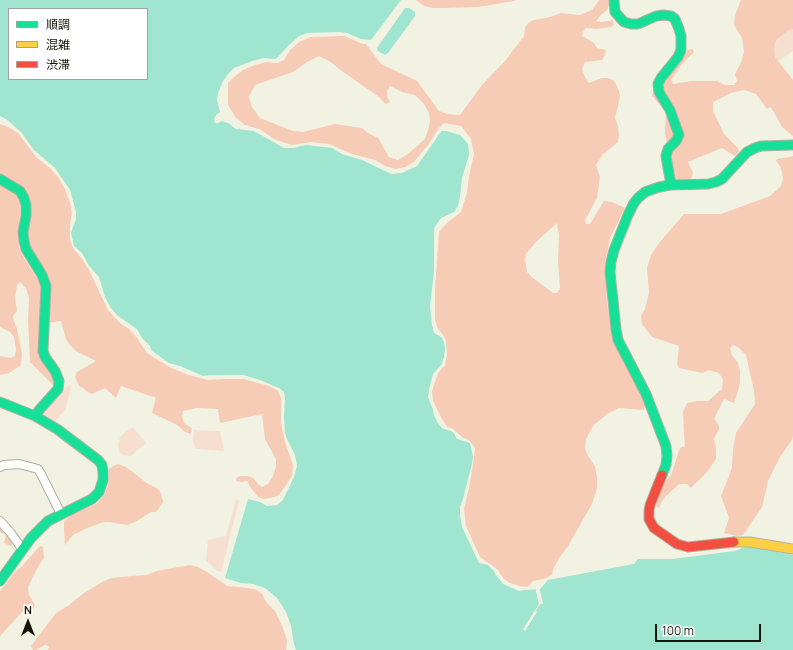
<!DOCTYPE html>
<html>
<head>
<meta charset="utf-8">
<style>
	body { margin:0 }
	#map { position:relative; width:793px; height:650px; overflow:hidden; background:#f1f2e1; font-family:Manrope,"Noto Sans JP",sans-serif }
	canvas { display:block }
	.legend { position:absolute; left:8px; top:8px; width:140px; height:72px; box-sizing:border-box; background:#fff; border:1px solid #a1a19d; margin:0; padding:5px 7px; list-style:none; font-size:12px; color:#15150b }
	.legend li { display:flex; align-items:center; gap:8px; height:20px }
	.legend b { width:20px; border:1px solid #a1a19d }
	.north { position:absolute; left:8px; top:602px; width:40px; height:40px; -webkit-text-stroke:3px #fff; paint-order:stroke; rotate:0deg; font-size:11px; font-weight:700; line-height:16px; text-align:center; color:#15150b }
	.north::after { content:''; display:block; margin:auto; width:14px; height:18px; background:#15150b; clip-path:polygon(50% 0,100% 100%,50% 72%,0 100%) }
	.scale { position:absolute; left:655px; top:624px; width:106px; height:18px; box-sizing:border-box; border:2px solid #15150b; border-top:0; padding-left:5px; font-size:12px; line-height:14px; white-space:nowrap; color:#15150b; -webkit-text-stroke:3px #fff; paint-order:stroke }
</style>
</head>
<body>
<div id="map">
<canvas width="793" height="650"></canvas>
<ul class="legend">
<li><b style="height:5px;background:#16e098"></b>順調</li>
<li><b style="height:5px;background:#ffcf43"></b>混雑</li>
<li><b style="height:5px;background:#f24e42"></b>渋滞</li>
</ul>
<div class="north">N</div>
<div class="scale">100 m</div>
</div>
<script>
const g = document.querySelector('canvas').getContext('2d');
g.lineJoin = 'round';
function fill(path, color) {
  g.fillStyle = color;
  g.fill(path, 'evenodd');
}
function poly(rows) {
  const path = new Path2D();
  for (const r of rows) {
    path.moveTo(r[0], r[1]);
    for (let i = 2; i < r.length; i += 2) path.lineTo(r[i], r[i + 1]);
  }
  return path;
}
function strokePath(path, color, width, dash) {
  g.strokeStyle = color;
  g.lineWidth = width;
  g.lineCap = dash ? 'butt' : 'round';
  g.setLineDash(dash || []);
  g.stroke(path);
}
const green = poly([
	[793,29,793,51,778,61,775,57,774,47,776,42,787,31],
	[69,385,71,385,70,392,65,410,55,422,44,415,44,409,49,405,57,399,64,389],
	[133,427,146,443,131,456,123,455,119,452,118,445,120,437,126,431],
	[194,430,220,431,224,451,196,449,193,441],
	[236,499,239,501,221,572,217,571,206,560,208,540,226,536]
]);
const forest = poly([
	[416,0,517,0,514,1,478,7,444,8,433,8,424,6],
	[599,0,610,0,608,9,601,15,596,21,601,22,613,20,614,25,611,27,597,29,586,28,583,32,582,36,594,43,597,48,606,50,603,60,585,62,582,69,585,77,589,83,602,78,608,78,613,80,616,84,619,91,620,97,615,118,618,126,619,135,618,142,603,154,596,165,600,177,597,198,585,220,586,224,590,224,604,201,612,202,625,208,610,238,605,263,607,304,611,325,645,404,644,410,619,408,607,414,593,426,586,439,585,449,588,456,595,466,597,477,597,488,592,504,568,546,559,558,553,570,552,575,544,579,533,581,528,587,520,586,510,583,504,579,497,569,480,557,466,526,464,509,470,483,474,457,475,448,469,440,462,437,452,428,447,427,442,419,433,401,432,391,438,373,445,365,447,354,446,341,443,335,438,329,435,320,435,288,439,232,448,222,461,212,467,193,469,176,474,154,471,139,461,126,444,123,439,128,428,145,413,163,405,167,396,169,385,166,375,160,352,154,329,144,311,142,292,145,276,140,259,129,245,125,236,118,228,105,228,83,233,78,243,70,255,65,266,62,277,63,284,60,290,50,299,42,310,37,344,36,363,44,366,44,381,64,417,81,439,111,447,114,460,115,482,85,505,61,524,36,525,28,528,23,534,20,550,17,561,13,580,15,592,10],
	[319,56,331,62,339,69,379,97,385,104,389,103,390,101,387,97,387,91,390,86,402,92,415,95,424,104,429,113,430,121,428,130,425,139,409,153,398,160,389,157,378,138,368,133,362,128,335,124,303,132,293,131,260,118,252,107,249,97,255,85,293,72,307,62],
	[557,223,559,235,558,259,560,289,557,293,553,293,533,278,527,272,525,260,526,254,536,242],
	[741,0,793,0,793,29,787,31,776,41,774,47,775,57,793,80,793,136,782,127,771,107,767,109,756,94,744,90,731,93,713,102,713,111,724,134,737,147,739,151,735,156,722,148,688,162,693,173,691,180,685,181,674,179,665,133,666,112,652,96,654,88,663,80,688,50,693,49,694,52,682,64,671,80,673,84,691,81,717,81,725,85,734,85,737,81,735,74,741,63,744,52,742,38,734,25,735,15],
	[0,124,8,127,18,133,36,157,50,168,58,177,65,189,70,203,72,213,70,224,70,240,73,248,82,259,89,270,108,310,121,324,128,328,137,338,147,353,171,368,189,375,208,380,223,379,244,379,269,386,278,391,281,398,281,423,285,442,293,465,292,476,279,495,274,497,264,499,258,497,251,488,247,481,241,482,236,481,236,478,241,476,248,476,253,478,259,485,262,487,268,484,273,476,276,466,276,459,265,439,262,414,220,423,218,409,197,408,183,411,182,416,184,423,192,428,191,434,185,432,177,425,152,413,156,397,150,396,121,386,116,398,105,388,92,394,86,391,83,388,79,386,75,377,77,372,96,361,76,351,69,344,66,339,61,321,48,323,34,254,27,237,30,208,0,173],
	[793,156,793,436,792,440,780,457,768,481,762,507,743,535,737,536,724,533,729,518,721,496,729,476,732,467,733,449,736,433,755,404,754,391,746,355,739,348,734,345,730,348,732,355,738,363,740,371,740,383,737,394,734,403,724,399,714,419,719,425,719,429,714,439,716,448,716,459,707,472,691,488,687,484,679,484,666,496,662,501,659,508,656,506,663,484,671,475,680,448,685,446,684,434,683,412,687,403,697,401,708,401,722,389,723,380,719,373,709,370,702,373,679,368,677,364,679,346,652,337,642,324,641,316,645,309,649,293,647,268,651,255,660,242,684,214,721,214,770,196,781,186,783,179,782,172,780,166,776,161,777,159,790,157],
	[0,184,6,187,18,197,20,202,19,246,22,255,41,284,39,339,54,377,53,385,30,362,28,320,29,298,26,288,20,282,17,285,15,297,17,311,13,316,14,321,17,329,22,354,21,365,9,373,0,375,0,356,11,358,15,356,16,349,14,337,10,332,0,327],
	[118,464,126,467,148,484,157,488,161,493,163,502,156,512,151,512,140,519,137,521,127,525,109,522,104,522,87,528,73,535,65,545,64,531,64,521,72,515,98,503,104,495,108,486,109,469,113,466],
	[0,525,13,542,11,546,4,543,6,535,0,532],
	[40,546,43,547,44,558,39,565,28,587,29,595,35,605,30,614,24,610,0,636,0,591,15,572,22,566],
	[190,565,198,567,207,572,227,586,249,588,257,590,262,594,267,603,275,611,283,628,287,640,286,650,48,650,49,647,45,645,36,650,33,650,31,646,56,613,69,605,84,593,102,582,112,578,132,576,146,575,157,571]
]);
const water = poly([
	[0,0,401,0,371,40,361,39,347,33,339,32,307,33,299,36,288,46,276,59,264,58,252,61,234,68,229,73,223,81,218,93,217,100,220,112,216,115,214,119,215,123,218,123,222,121,228,123,236,129,254,131,284,148,294,148,300,146,307,145,332,148,342,154,362,160,385,171,392,174,402,173,417,166,436,139,438,135,442,131,446,131,460,135,468,144,469,155,462,178,460,196,458,206,454,212,441,218,434,228,434,271,430,306,432,325,434,333,441,337,444,342,445,349,444,357,441,365,433,374,429,389,428,397,433,410,434,416,438,423,442,428,453,432,457,439,470,443,473,457,471,468,465,490,464,496,460,507,460,515,462,527,479,563,488,565,493,570,496,575,503,584,519,591,525,590,540,589,548,580,634,564,638,559,672,559,735,551,747,546,793,555,793,650,296,650,294,644,291,626,286,612,277,598,265,588,253,584,241,583,225,578,248,499,260,502,267,506,277,505,283,500,294,477,297,466,295,455,287,439,285,433,284,417,285,400,284,392,279,388,274,386,260,380,243,375,210,375,203,376,180,366,169,363,152,351,150,346,142,338,137,329,118,316,111,308,105,297,99,277,89,266,82,253,74,246,71,233,73,227,76,219,76,212,70,190,55,168,34,150,21,132,6,119,0,116],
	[9,9,147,9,147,79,9,79],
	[405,8,409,8,415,12,415,16,388,53,385,55,378,51,377,48]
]);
const pier = poly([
	[539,586,543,604,540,604,536,611,537,612,525,631,523,629,539,604,535,587]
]);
const street = poly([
	[0,467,4,465,19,464,38,469,41,474,61,514],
	[0,521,10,532,23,550]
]);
const fast = poly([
	[614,0,615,12,624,22,631,24,638,24,656,16,663,15,671,16,675,19,679,29,681,36,681,50,678,57,661,78,658,84,659,92,670,110,679,135,676,141,668,149,666,156,671,185],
	[0,179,20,191,24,198,26,205,26,216,23,232,24,241,26,249,42,275,46,286,43,351,45,357,55,371,59,381,58,389,40,409,35,416],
	[0,402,35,416,57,429,98,460,102,465,103,472,103,480,99,492,92,499,48,521,31,538,0,581],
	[662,475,666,465,667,456,666,446,646,394,618,340,616,329,610,272,611,262,614,250,628,215,634,203,638,198,645,192,659,187,671,185,708,184,716,182,722,179,747,152,755,148,761,146,793,145]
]);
const slow = poly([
	[734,542,750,542,793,549]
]);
const jam = poly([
	[662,475,650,505,649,511,649,519,654,528,677,544,688,547,734,542]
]);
fill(green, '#f7dfcf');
fill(forest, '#f6ccb6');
fill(water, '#a0e5d0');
fill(pier, '#f1f2e1');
strokePath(street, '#b0b1a4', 10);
strokePath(fast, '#b0b1a4', 11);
strokePath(slow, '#b0b1a4', 11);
strokePath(jam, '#b0b1a4', 11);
strokePath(street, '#fdfdfa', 8);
strokePath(fast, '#16e098', 9);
strokePath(slow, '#ffcf43', 9);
strokePath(jam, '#f24e42', 9);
</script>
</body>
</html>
